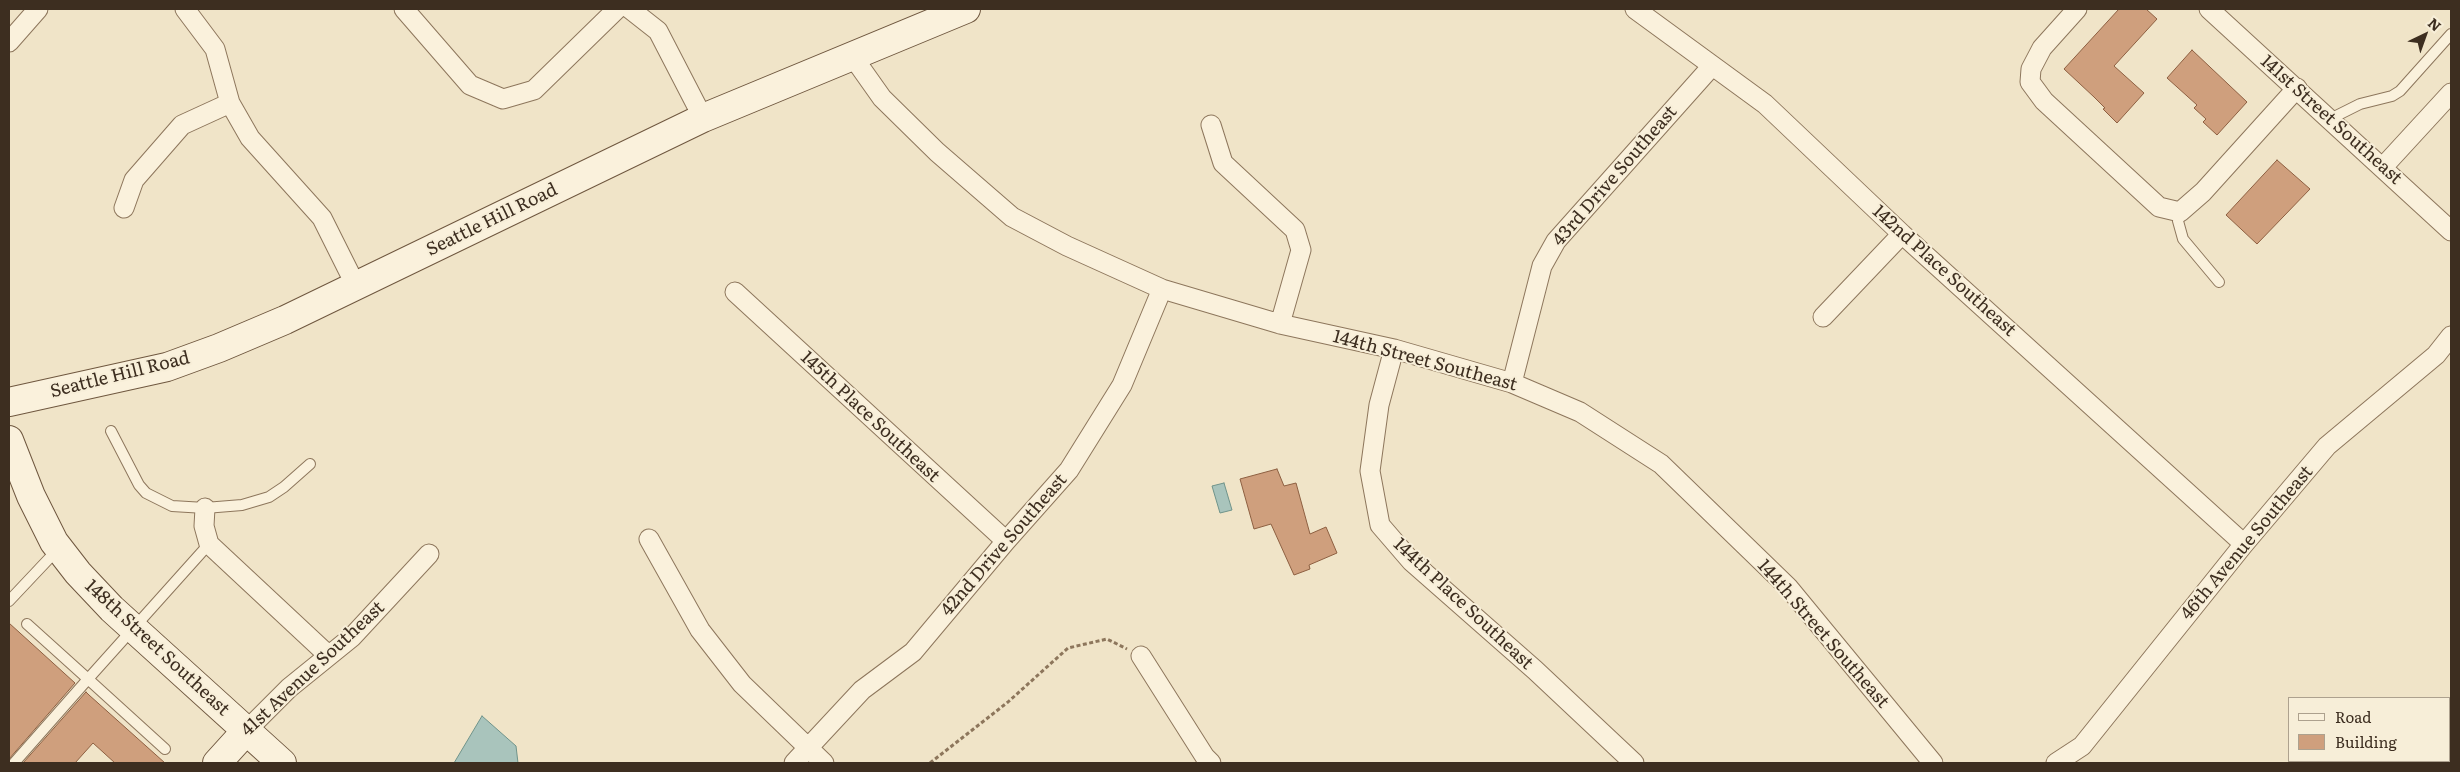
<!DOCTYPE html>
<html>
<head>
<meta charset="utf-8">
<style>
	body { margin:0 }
	#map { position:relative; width:2460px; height:772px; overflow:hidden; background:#f0e4c8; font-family:Literata,serif }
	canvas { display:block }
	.frame { position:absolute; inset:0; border:10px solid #3d2e20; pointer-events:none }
	.legend { position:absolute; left:2288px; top:697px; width:162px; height:65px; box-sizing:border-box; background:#f7eed8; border:1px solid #ada18e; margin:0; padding:6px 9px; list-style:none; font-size:15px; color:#3d2e20 }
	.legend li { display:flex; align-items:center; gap:10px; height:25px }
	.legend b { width:25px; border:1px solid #ada18e }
	.north { position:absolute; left:2400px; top:10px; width:50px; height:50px; -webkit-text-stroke:4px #f7eed8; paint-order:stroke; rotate:42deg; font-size:14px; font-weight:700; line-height:20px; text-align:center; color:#3d2e20 }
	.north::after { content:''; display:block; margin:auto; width:18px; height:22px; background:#3d2e20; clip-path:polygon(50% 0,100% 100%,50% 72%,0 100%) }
</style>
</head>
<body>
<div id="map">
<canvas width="2460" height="772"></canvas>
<div class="frame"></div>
<ul class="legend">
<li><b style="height:6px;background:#faf1dc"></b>Road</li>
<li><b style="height:14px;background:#cf9f7d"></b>Building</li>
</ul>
<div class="north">N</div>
</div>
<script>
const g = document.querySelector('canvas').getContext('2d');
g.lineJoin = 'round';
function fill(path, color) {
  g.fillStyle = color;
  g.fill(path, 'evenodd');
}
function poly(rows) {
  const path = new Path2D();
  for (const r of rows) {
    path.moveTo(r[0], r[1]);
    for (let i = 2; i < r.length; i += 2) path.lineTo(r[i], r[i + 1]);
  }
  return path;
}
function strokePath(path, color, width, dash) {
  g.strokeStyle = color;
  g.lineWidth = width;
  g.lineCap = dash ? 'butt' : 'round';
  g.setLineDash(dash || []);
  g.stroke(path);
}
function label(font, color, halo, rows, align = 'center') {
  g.font = font + ' Literata,serif';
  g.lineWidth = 4;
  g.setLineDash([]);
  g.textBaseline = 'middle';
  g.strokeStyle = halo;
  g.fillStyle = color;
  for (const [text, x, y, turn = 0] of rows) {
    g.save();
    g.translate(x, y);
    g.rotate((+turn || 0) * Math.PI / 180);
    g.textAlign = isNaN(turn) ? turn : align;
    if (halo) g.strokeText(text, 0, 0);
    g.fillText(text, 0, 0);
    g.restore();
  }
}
const water = poly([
	[1224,483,1232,510,1220,513,1212,486,1224,483],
	[482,716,516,746,518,763,454,763,482,716]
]);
const building = poly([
	[2119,9,2146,9,2157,19,2114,66,2144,93,2117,123,2103,109,2105,108,2094,97,2064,69,2119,9],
	[2192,50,2247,102,2217,135,2203,122,2206,119,2194,108,2197,105,2167,78,2192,50],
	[2277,160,2310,189,2257,244,2226,215,2277,160],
	[1277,469,1284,486,1296,483,1310,534,1326,527,1337,553,1309,565,1310,569,1294,575,1271,524,1254,529,1240,479,1277,469],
	[9,623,75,683,9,759,9,623],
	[86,692,89,695,165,763,115,763,93,743,75,763,23,763,86,692]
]);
const path = poly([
	[930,763,1008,702,1068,648,1107,639,1127,649]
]);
const lane = poly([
	[2330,119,2360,104,2392,96,2400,91,2451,34],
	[2180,212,2178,221,2183,239,2219,282],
	[111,431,139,485,146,493,172,506,205,508,242,505,269,497,284,487,310,464],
	[9,601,58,549],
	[27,624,88,679,209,544],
	[14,763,88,679,165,749]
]);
const street = poly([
	[185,9,215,49,230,103,250,138,322,218,356,286],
	[404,9,470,85,503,99,534,90,617,9],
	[630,9,658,31,703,118],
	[1635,9,1765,104,1902,234,2244,544],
	[2077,9,2042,48,2031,69,2030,82,2044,101,2159,207,2180,212,2203,192,2297,88],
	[2209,9,2451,231],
	[9,42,38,9],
	[853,57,882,98,937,152,1012,217,1067,246,1162,289,1280,324,1394,349,1512,383,1580,412,1661,464,1788,587,1933,763],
	[1211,125,1223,163,1295,230,1301,250,1280,324],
	[2383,167,2451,93],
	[124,208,134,180,182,125,230,103],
	[735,292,1006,541],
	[1823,317,1902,234],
	[1394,349,1379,405,1370,471,1380,525,1411,561,1535,670,1634,763],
	[1512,383,1542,266,1556,241,1712,66],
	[205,508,204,526,209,544,328,655],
	[649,539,700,630,742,684,824,763],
	[1141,656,1205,757,1211,763],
	[246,731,289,688,352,637,429,554],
	[794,763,862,690,913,652,1006,541,1069,470,1122,385,1162,289],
	[2056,763,2082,746,2244,544,2327,446,2436,355,2451,336]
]);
const secondary = poly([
	[9,402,167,367,219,348,285,320,703,118,966,9],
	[9,440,31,496,54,542,78,573,112,609,282,763],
	[217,763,246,731]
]);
const streetNames = [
	["141st Street Southeast",2331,120,42],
	["43rd Drive Southeast",1615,176,-49],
	["Seattle Hill Road",492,220,-26],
	["142nd Place Southeast",1944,271,42],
	["144th Street Southeast",1425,361,15],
	["Seattle Hill Road",120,375,-14],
	["145th Place Southeast",870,417,43],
	["46th Avenue Southeast",2247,543,-50],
	["42nd Drive Southeast",1004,545,-49],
	["144th Place Southeast",1463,604,43],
	["144th Street Southeast",1823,634,49],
	["148th Street Southeast",157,648,43],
	["41st Avenue Southeast",313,669,-43]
];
fill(water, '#a9c4bc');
strokePath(water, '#6f938a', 1);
fill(building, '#cf9f7d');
strokePath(building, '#8d5f41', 1);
strokePath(lane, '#8d765c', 12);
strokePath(street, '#8d765c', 21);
strokePath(secondary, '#6f573f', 30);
strokePath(path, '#8d765c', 3, [4, 2.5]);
strokePath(lane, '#faf1dc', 10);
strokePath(street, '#faf1dc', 19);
strokePath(secondary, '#faf1dc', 28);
label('18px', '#3d2e20', '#f7eed8', streetNames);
</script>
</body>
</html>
